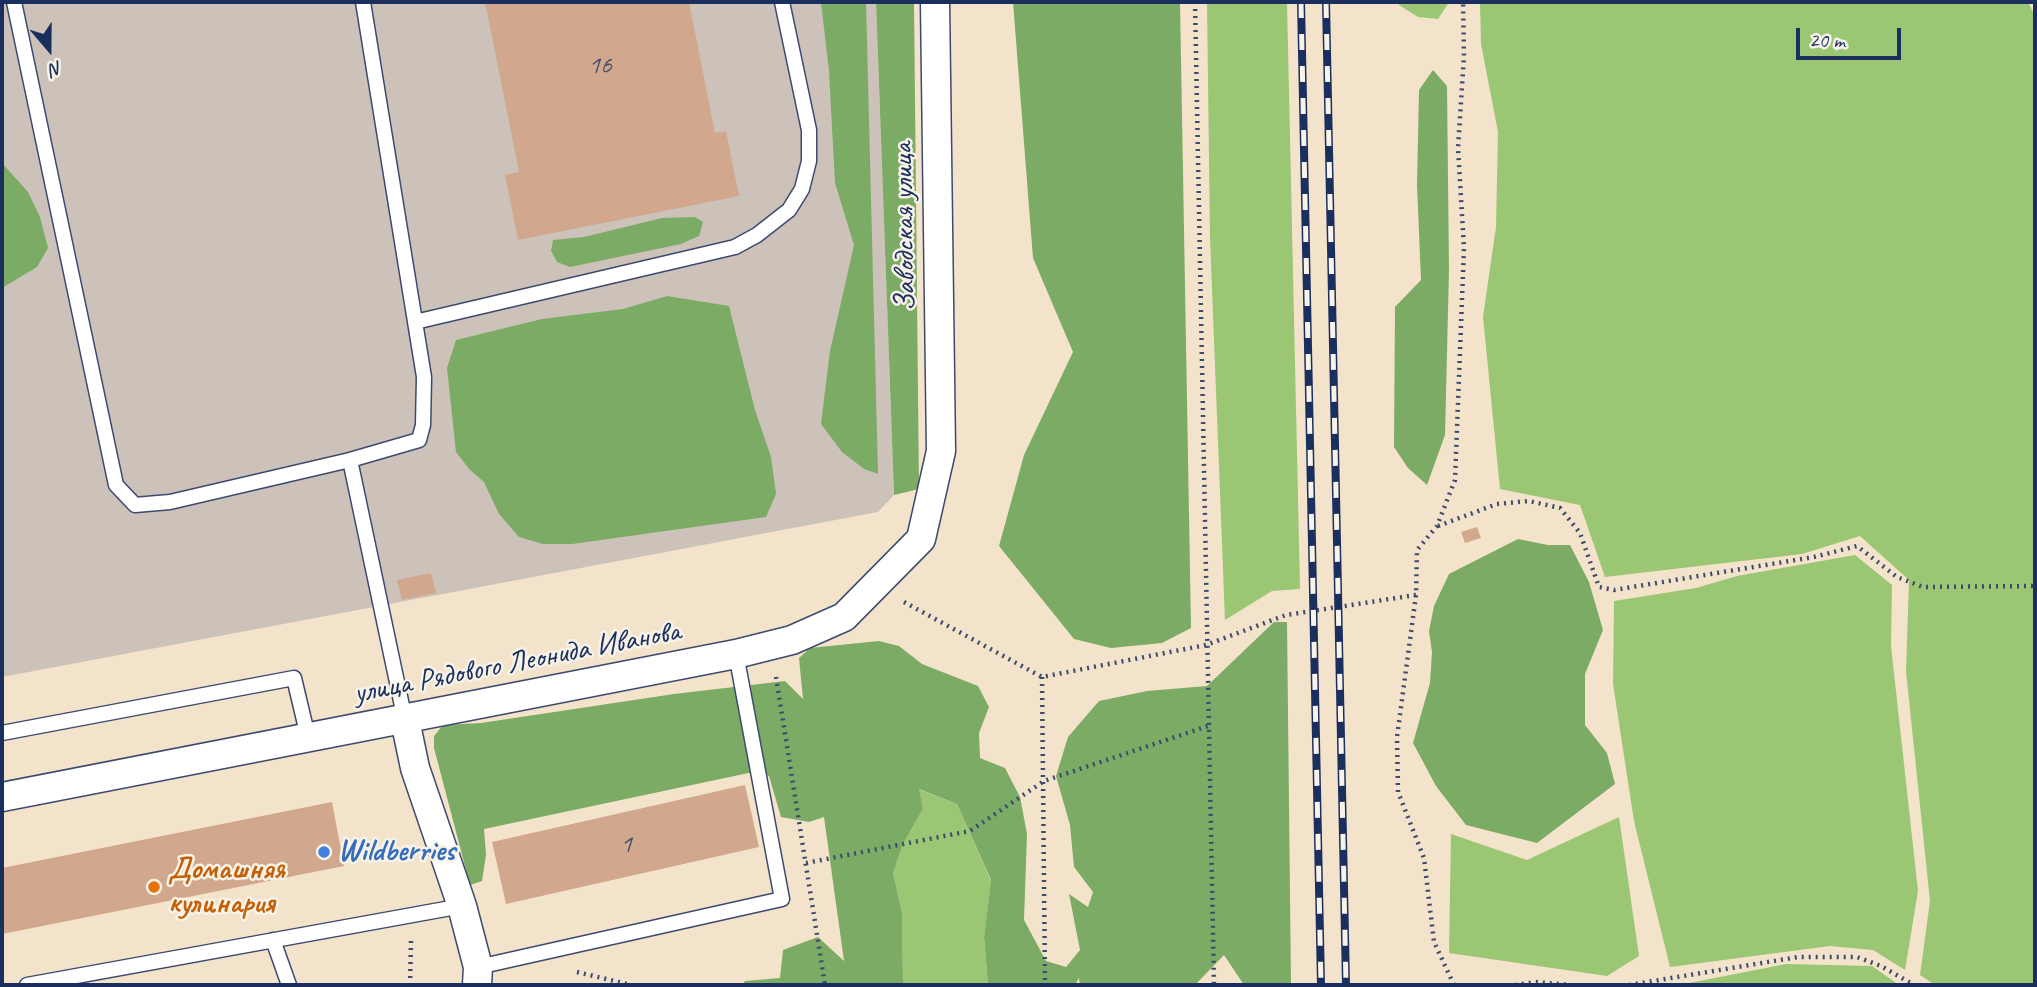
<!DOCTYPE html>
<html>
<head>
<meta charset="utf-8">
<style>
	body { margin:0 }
	#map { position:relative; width:2037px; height:987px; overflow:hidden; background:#f4e3cb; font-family:Caveat,sans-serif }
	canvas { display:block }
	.frame { position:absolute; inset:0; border:4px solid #1b2f5e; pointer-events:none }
	.north { position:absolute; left:14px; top:14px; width:70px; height:70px; -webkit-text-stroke:5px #f7f3e8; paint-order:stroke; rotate:160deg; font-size:19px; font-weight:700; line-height:28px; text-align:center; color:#1b2f5e }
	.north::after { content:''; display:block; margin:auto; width:24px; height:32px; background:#1b2f5e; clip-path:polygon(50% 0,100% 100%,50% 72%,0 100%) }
	.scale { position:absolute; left:1796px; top:28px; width:105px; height:32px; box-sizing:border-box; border:4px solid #1b2f5e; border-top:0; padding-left:9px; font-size:21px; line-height:24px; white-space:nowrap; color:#1b2f5e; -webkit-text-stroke:5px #f7f3e8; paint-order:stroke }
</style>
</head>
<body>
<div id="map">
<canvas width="2037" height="987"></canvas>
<div class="frame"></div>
<div class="north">N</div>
<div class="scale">20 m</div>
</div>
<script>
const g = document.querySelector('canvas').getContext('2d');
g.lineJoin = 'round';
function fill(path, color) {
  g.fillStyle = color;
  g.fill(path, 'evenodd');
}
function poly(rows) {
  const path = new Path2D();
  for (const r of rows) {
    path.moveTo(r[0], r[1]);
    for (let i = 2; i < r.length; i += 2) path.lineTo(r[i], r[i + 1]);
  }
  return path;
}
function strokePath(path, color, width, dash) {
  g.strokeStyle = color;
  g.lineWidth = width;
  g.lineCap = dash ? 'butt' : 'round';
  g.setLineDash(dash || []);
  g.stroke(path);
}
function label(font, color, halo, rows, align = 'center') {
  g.font = font + ' Caveat,sans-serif';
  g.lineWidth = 5;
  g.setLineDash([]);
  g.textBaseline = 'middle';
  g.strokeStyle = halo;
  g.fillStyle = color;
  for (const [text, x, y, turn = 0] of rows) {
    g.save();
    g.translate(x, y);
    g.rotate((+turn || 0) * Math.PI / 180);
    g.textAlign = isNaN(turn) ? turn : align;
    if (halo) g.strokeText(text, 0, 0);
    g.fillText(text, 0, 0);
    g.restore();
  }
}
const industrial = poly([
	[2,2,876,2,894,495,878,512,2,677]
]);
const green = poly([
	[1207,2,1287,2,1300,589,1272,591,1225,620,1210,238],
	[1399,2,1449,2,1438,19,1418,17,1399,5],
	[1480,2,2028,2,2035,16,2035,985,1935,985,1920,975,1930,901,1906,671,1909,580,1860,536,1802,554,1605,577,1580,505,1500,489,1483,317,1496,227,1498,132,1481,44],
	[1855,555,1892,585,1891,646,1918,891,1905,970,1873,950,1830,946,1670,967,1634,821,1613,684,1614,601,1696,588,1737,576],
	[918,789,957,804,991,881,984,937,988,985,903,985,902,913,893,873,903,844,923,809],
	[1619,817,1639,956,1607,976,1449,953,1451,834,1527,860],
	[1786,964,1872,966,1899,985,1679,985]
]);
const forest = poly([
	[821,2,866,2,878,474,864,469,842,452,821,424,830,351,854,245,835,183,829,71],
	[876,2,914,2,919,489,894,495],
	[1013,2,1180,2,1191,628,1162,643,1111,648,1074,639,999,546,1024,455,1073,352,1033,258],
	[1433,70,1447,86,1449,270,1445,435,1427,485,1408,468,1394,447,1395,307,1421,280,1417,185,1419,90],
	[2,163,28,192,40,217,48,248,37,267,2,288],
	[695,217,703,222,699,236,681,244,570,267,557,262,551,251,553,240,584,237,662,218],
	[667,296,729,306,755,410,771,457,776,494,766,517,572,544,543,544,519,537,499,514,484,482,470,470,456,452,447,368,456,340,542,319,623,309],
	[1518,539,1548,545,1570,545,1589,582,1603,630,1585,674,1585,725,1607,753,1615,784,1537,843,1466,825,1436,786,1413,743,1430,683,1432,652,1429,631,1434,606,1449,574],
	[1274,622,1287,622,1291,985,1244,985,1224,955,1195,985,1080,985,1079,978,1075,985,988,985,984,937,991,880,957,804,919,789,923,809,903,844,893,873,902,913,903,985,742,985,745,981,780,978,783,950,818,937,844,961,824,817,809,822,781,817,769,776,758,771,484,829,486,855,482,881,470,885,434,748,434,736,443,725,481,723,674,694,785,681,803,699,799,658,810,648,879,641,899,646,922,664,978,686,989,707,979,733,980,758,1005,768,1020,797,1027,834,1024,920,1046,961,1066,967,1080,950,1069,894,1088,907,1093,892,1074,867,1070,825,1056,776,1068,737,1099,701,1147,691,1207,686]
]);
const building = poly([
	[485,2,689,2,715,133,726,131,739,196,518,240,505,175,519,172],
	[1477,527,1481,538,1465,543,1461,532],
	[431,573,436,593,402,600,397,580],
	[745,785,759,847,506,904,492,842],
	[332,802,344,866,2,934,2,868]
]);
const path = poly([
	[1195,2,1214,985],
	[1438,526,1497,504,1529,501,1560,508,1580,533,1599,587,1614,590,1814,557,1857,546,1897,577,1923,587,2035,586],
	[904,602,1042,677,1206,645,1286,615,1416,595],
	[776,677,825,985],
	[1042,677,1045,985],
	[806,863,970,831,1044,781,1208,726],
	[577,972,631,985],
	[410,985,411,941],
	[1454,985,1434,942,1424,858,1398,792,1397,737,1416,595,1417,550,1437,526,1455,480,1464,248,1458,148,1464,56,1463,2],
	[1515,985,1535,982,1571,985],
	[1629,985,1798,957,1857,957,1881,966,1914,985]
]);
const lane = poly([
	[14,2,116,485,135,505,170,502,350,460],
	[363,2,424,377,423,425,419,440,350,460,405,720],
	[415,322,735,247,757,235,789,210,802,189,809,161,809,130,782,2],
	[2,733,294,678,308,737],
	[273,940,289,985],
	[478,967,782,899,736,654],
	[27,985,462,906]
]);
const street = poly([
	[405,720,415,768,462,906,478,967,477,985],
	[2,797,736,654,792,640,844,617,921,539,941,451,935,2]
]);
const rail = poly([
	[1301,2,1321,985],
	[1326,2,1346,985]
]);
const markers = [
	[324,852,7,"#3f7fe0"],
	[154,887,7,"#e8710a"]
];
const numberNames = [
	["16",600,66],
	["1",626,845]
];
const streetNames = [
	["Заводская улица",905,227,-91],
	["улица Рядового Леонида Иванова",517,663,-11]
];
const shopNames = [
	["Wildberries",338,852]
];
const foodNames = [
	["Домашняя",168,870],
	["кулинария",168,904]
];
fill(industrial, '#ccc2b9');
fill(green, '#9bc673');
fill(forest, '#7cab65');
fill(building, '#d1a78e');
strokePath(lane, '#3c4a6e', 17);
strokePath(street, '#3c4a6e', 31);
strokePath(path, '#3c4a6e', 4.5, [2, 5]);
strokePath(lane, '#fff', 14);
strokePath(street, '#fff', 28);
strokePath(rail, '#1b2f5e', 8);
strokePath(rail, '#f7f3e8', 5, [16]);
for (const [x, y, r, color] of markers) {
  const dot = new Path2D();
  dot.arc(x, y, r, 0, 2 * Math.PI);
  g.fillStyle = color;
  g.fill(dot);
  strokePath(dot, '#f7f3e8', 2.5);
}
label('26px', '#484d6a', null, numberNames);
label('30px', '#1b2f5e', '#f7f3e8', streetNames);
label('bold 30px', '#366cbe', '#f7f3e8', shopNames, 'left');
label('bold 30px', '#c56008', '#f7f3e8', foodNames, 'left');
</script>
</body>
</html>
